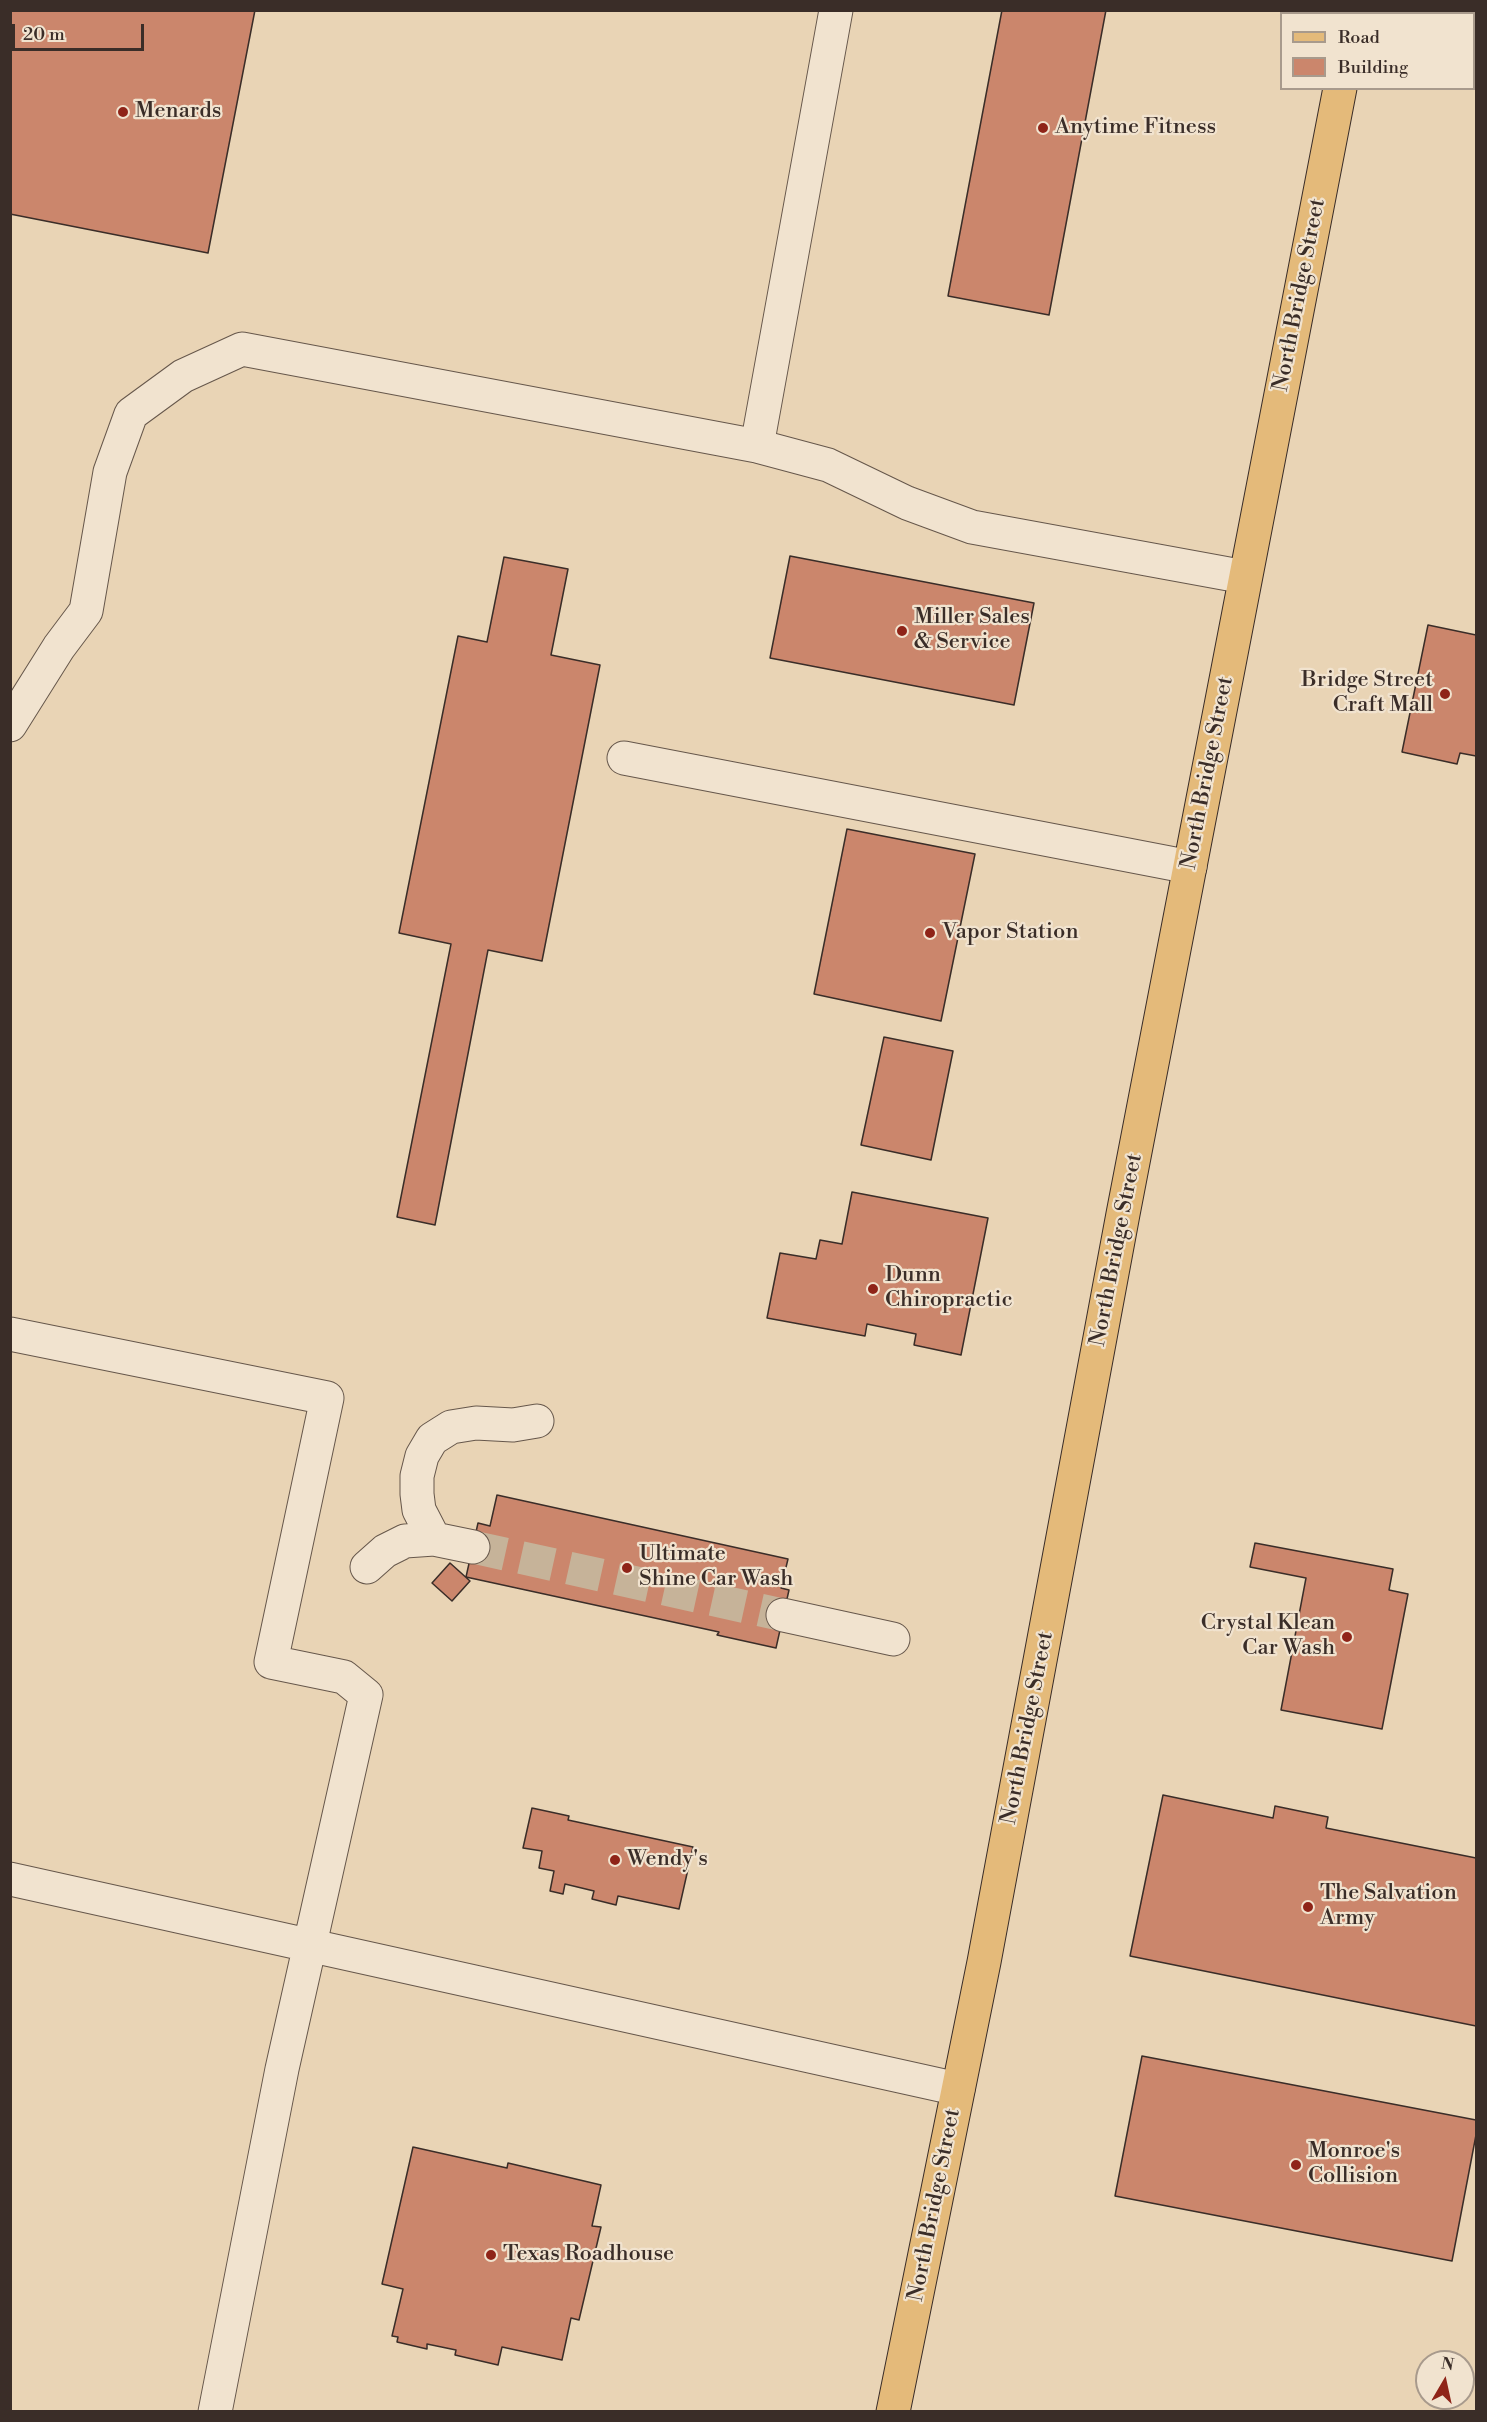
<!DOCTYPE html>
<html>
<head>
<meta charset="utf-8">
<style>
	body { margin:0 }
	#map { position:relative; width:1487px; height:2422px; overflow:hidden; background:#e9d4b5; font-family:"Libre Bodoni",serif }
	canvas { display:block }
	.frame { position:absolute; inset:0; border:12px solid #3a2d28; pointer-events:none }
	.legend { position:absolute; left:1280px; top:12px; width:195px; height:78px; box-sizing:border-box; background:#f1e3cf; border:2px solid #a89a8c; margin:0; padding:8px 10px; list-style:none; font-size:18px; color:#3a2d28 }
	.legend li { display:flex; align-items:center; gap:12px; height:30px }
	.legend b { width:30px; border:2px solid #a89a8c }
	.north { position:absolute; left:1415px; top:2350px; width:60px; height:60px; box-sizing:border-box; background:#f1e3cf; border:2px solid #a89a8c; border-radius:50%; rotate:9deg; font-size:16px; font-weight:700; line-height:24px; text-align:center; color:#3a2d28 }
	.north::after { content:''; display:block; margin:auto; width:21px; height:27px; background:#8f2418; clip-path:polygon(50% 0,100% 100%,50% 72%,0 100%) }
	.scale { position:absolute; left:12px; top:24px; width:132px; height:27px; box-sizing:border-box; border:3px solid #3a2d28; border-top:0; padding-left:8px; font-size:18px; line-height:21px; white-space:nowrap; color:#3a2d28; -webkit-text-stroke:4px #f1e3cf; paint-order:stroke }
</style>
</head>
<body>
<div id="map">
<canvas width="1487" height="2422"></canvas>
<div class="frame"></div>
<ul class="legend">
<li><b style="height:8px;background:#e4ba7a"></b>Road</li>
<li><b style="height:16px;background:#cb866c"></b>Building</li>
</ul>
<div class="north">N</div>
<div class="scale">20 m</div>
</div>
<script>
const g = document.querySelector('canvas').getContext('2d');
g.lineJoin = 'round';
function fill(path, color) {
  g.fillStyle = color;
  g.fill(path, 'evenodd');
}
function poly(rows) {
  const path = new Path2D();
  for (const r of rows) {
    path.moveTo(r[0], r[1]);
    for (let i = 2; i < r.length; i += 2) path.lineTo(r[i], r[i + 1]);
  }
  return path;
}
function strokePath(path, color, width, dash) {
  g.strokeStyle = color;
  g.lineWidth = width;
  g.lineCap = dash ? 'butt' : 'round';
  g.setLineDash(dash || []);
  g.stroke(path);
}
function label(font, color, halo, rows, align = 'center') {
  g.font = font + ' "Libre Bodoni",serif';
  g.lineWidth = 4.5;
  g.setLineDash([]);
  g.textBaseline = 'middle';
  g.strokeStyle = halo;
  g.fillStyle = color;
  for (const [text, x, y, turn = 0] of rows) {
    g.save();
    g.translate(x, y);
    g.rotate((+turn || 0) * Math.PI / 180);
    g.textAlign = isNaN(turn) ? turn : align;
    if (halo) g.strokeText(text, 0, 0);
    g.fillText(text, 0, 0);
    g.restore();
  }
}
const building = poly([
	[10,10,255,10,208,253,10,214,10,10],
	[1002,10,1106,10,1049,315,948,296,1002,10],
	[790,556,1034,603,1014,705,770,658,790,556],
	[504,557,568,569,551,655,600,665,542,961,488,950,435,1225,397,1217,451,944,399,933,458,636,487,642,504,557],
	[1428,625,1476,635,1476,756,1460,753,1457,764,1402,752,1428,625],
	[847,829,975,854,941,1021,814,994,847,829],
	[884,1037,953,1051,931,1160,861,1145,884,1037],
	[852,1192,988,1218,961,1355,914,1345,916,1334,867,1324,865,1336,767,1318,780,1253,816,1259,820,1240,842,1244,852,1192],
	[497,1495,788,1559,781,1588,789,1590,776,1648,717,1635,719,1632,466,1577,478,1523,490,1526,497,1495],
	[1255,1543,1393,1569,1389,1590,1408,1594,1382,1729,1281,1710,1306,1578,1250,1567,1255,1543],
	[450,1563,470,1581,452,1601,432,1583,450,1563],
	[1163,1795,1273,1818,1275,1806,1328,1817,1326,1828,1476,1858,1476,2026,1130,1956,1163,1795],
	[532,1808,569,1816,568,1820,693,1847,679,1909,618,1896,616,1905,592,1899,594,1891,565,1884,563,1894,550,1891,554,1871,539,1868,542,1851,523,1848,532,1808],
	[1142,2056,1476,2120,1476,2135,1452,2261,1115,2196,1142,2056],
	[413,2147,507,2168,508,2163,601,2185,592,2226,601,2227,579,2320,571,2318,562,2360,502,2347,498,2365,455,2355,456,2350,427,2344,427,2349,397,2342,398,2337,392,2336,403,2289,382,2284,413,2147]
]);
const minorTunnel = poly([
	[473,1547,783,1615]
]);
const minor = poly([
	[757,446,836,10],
	[10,725,59,647,86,611,110,472,131,414,183,376,242,349,757,446,828,465,907,503,972,527,1245,577],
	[624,758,1190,867],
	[10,1334,327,1398,271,1662,344,1677,366,1695,282,2069,215,2412],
	[434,1539,419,1510,417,1494,417,1476,422,1456,432,1439,451,1427,476,1423,513,1425,537,1421],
	[367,1567,385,1551,405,1541,434,1539,473,1547],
	[783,1615,893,1639],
	[10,1879,958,2089]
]);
const major = poly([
	[1354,14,1355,10],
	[893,2412,984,1962,1123,1214,1340,88]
]);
const markers = [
	[123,112,6,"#8f2418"],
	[1043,128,6,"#8f2418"],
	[902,631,6,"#8f2418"],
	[1445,694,6,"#8f2418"],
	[930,933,6,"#8f2418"],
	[873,1289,6,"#8f2418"],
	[627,1568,6,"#8f2418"],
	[1347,1637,6,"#8f2418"],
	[615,1860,6,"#8f2418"],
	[1308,1907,6,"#8f2418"],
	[1296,2165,6,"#8f2418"],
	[491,2255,6,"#8f2418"]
];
const poiNames = [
	["Menards",135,112],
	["Anytime Fitness",1055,128],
	["Miller Sales",914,618],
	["& Service",914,643],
	["Bridge Street",1433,681,"right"],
	["Craft Mall",1433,706,"right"],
	["Vapor Station",942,933],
	["Dunn",885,1276],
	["Chiropractic",885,1301],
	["Ultimate",639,1555],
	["Shine Car Wash",639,1580],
	["Crystal Klean",1335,1624,"right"],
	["Car Wash",1335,1649,"right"],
	["Wendy's",627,1860],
	["The Salvation",1320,1894],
	["Army",1320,1919],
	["Monroe's",1308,2152],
	["Collision",1308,2177],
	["Texas Roadhouse",503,2255]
];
const streetNames = [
	["North Bridge Street",1300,295,-79],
	["North Bridge Street",1208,773,-79],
	["North Bridge Street",1117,1250,-79],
	["North Bridge Street",1028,1728,-79],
	["North Bridge Street",935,2205,-79]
];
fill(building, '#cb866c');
strokePath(building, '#3a2d28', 1.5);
strokePath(minorTunnel, '#c6b399', 33, [33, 16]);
strokePath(minor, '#66574b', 35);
strokePath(major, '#3a2d28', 35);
strokePath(minor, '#f1e3cf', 33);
strokePath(major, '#e4ba7a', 33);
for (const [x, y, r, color] of markers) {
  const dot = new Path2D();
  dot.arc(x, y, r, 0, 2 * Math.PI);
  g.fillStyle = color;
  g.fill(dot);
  strokePath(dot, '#f1e3cf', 2);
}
label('22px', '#3a2d28', '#f1e3cf', poiNames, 'left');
label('22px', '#3a2d28', '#f1e3cf', streetNames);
</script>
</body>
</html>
